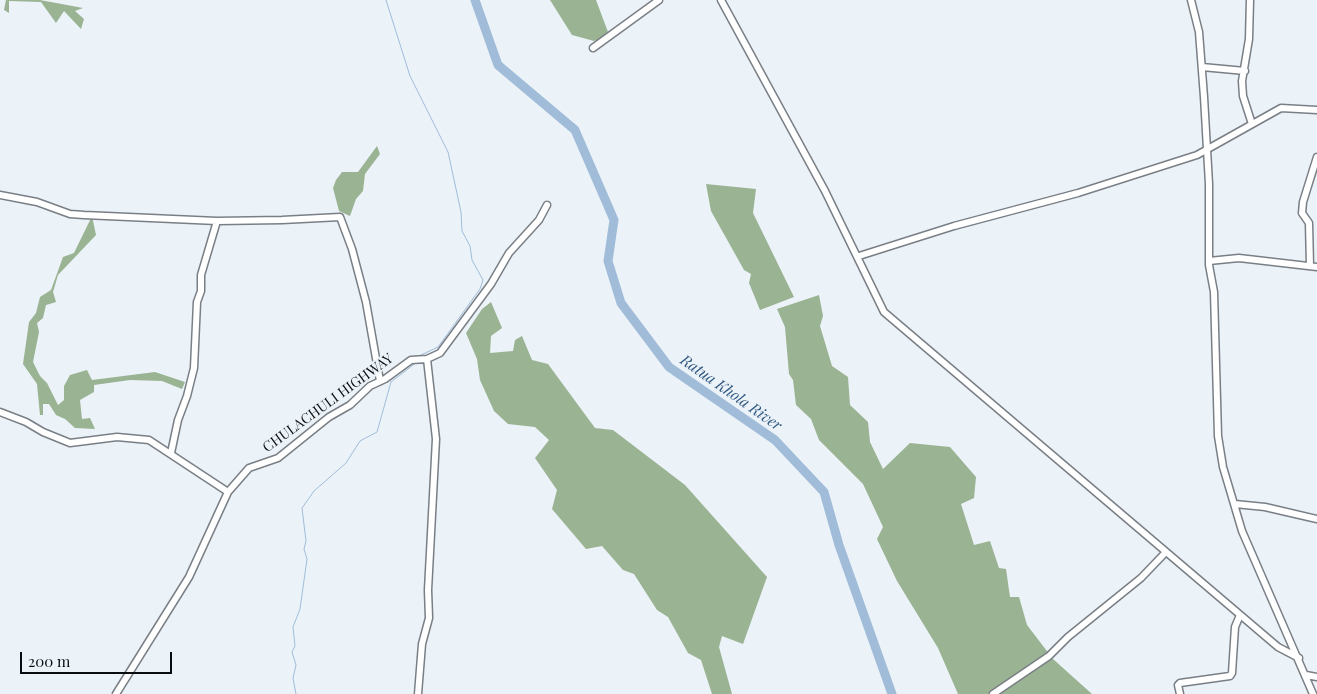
<!DOCTYPE html>
<html>
<head>
<meta charset="utf-8">
<style>
	body { margin:0 }
	#map { position:relative; width:1317px; height:694px; overflow:hidden; background:#ebf2f8; font-family:"Playfair Display",serif }
	canvas { display:block }
	.scale { position:absolute; left:20px; top:652px; width:152px; height:22px; box-sizing:border-box; border:2px solid #0a0d0f; border-top:0; padding-left:6px; font-size:15px; line-height:18px; white-space:nowrap; color:#0a0d0f; -webkit-text-stroke:4px #ebf2f8; paint-order:stroke }
</style>
</head>
<body>
<div id="map">
<canvas width="1317" height="694"></canvas>
<div class="scale">200 m</div>
</div>
<script>
const g = document.querySelector('canvas').getContext('2d');
g.lineJoin = 'round';
function fill(path, color) {
  g.fillStyle = color;
  g.fill(path, 'evenodd');
}
function poly(rows) {
  const path = new Path2D();
  for (const r of rows) {
    path.moveTo(r[0], r[1]);
    for (let i = 2; i < r.length; i += 2) path.lineTo(r[i], r[i + 1]);
  }
  return path;
}
function strokePath(path, color, width, dash) {
  g.strokeStyle = color;
  g.lineWidth = width;
  g.lineCap = dash ? 'butt' : 'round';
  g.setLineDash(dash || []);
  g.stroke(path);
}
function label(font, color, halo, rows, align = 'center') {
  g.font = font + ' "Playfair Display",serif';
  g.lineWidth = 4;
  g.setLineDash([]);
  g.textBaseline = 'middle';
  g.strokeStyle = halo;
  g.fillStyle = color;
  for (const [text, x, y, turn = 0] of rows) {
    g.save();
    g.translate(x, y);
    g.rotate((+turn || 0) * Math.PI / 180);
    g.textAlign = isNaN(turn) ? turn : align;
    if (halo) g.strokeText(text, 0, 0);
    g.fillText(text, 0, 0);
    g.restore();
  }
}
const forest = poly([
	[6,0,40,0,83,8,75,11,84,19,81,29,64,11,56,23,41,2,9,1,9,13,4,10],
	[550,0,596,0,608,32,603,38,594,41,572,35],
	[377,146,380,154,365,174,363,191,356,199,350,216,339,211,333,188,336,180,342,172,358,172],
	[706,184,756,189,753,213,794,297,760,310,749,283,751,274,744,270,711,211],
	[92,216,96,235,58,275,53,292,56,302,46,305,43,318,37,323,39,332,33,362,40,376,47,383,58,405,64,400,64,386,70,375,87,370,92,380,155,372,185,382,182,389,162,381,130,380,94,385,94,392,80,400,82,419,90,418,95,429,75,428,65,419,56,415,49,404,43,404,43,415,40,415,37,384,23,364,29,322,36,313,40,297,51,290,63,257,74,253],
	[819,295,823,316,820,326,832,366,848,377,850,405,868,422,870,442,883,469,910,443,950,447,976,477,974,498,961,504,974,545,990,541,999,568,1006,569,1010,597,1019,597,1027,625,1053,659,1092,694,958,694,938,648,897,581,877,539,883,527,863,484,819,440,811,419,796,405,793,380,789,374,785,327,777,309],
	[491,302,502,328,491,336,490,353,513,351,515,340,522,336,532,360,548,364,595,428,613,430,685,485,767,577,743,644,722,636,719,647,732,694,712,694,701,660,688,653,668,617,657,610,634,574,623,570,602,546,586,549,552,509,557,490,535,458,549,440,535,427,508,424,494,411,480,380,477,359,466,333,482,309]
]);
const stream = poly([
	[386,0,410,76,448,152,461,212,462,231,470,246,472,260,483,280,480,289,438,347,419,356],
	[296,694,293,678,296,665,292,652,295,646,293,627,300,609,307,559,304,549,306,541,302,508,314,491,346,463,360,441,377,432,391,382,417,362]
]);
const river = poly([
	[475,0,498,65,575,130,614,220,608,261,621,303,669,367,775,440,824,492,839,545,892,694]
]);
const minor = poly([
	[721,0,825,191,884,312,1278,647,1299,658],
	[1191,0,1199,32,1204,97,1209,184,1209,265,1214,292,1218,436,1223,467,1242,531,1313,694],
	[1250,0,1249,39,1242,81,1243,96,1252,124],
	[593,48,659,0],
	[1202,67,1245,71],
	[0,195,37,202,70,214,84,215,217,221,282,220,340,217,352,249,366,302,380,381],
	[859,256,954,226,1078,193,1197,155,1281,108,1317,110],
	[1209,261,1239,258,1317,267],
	[1310,266,1309,223,1302,213,1303,202,1317,157],
	[0,412,26,422,43,432,70,443,117,437,149,440,228,492],
	[171,453,178,420,187,396,194,368,197,302,201,291,201,275,217,221],
	[1235,504,1265,507,1317,519],
	[1306,675,1317,677],
	[116,694,189,577,228,492,249,468,278,458,329,417,350,405,370,386,385,379,411,360,427,359,440,353,491,284,509,253,539,220,547,205],
	[418,694,422,644,429,618,428,590,436,439,427,359],
	[993,694,1049,656,1068,637,1141,578,1165,553],
	[1180,694,1178,685,1180,683,1230,676,1232,673,1235,627,1240,615]
]);
const streetNames = [
	["CHULACHULI HIGHWAY",328,403,-36]
];
const waterNames = [
	["Ratua Khola River",731,393,35]
];
fill(forest, '#9ab393');
strokePath(stream, '#a0bcd9', 1);
strokePath(river, '#a0bcd9', 9);
strokePath(minor, '#797f85', 9);
strokePath(minor, '#fff', 6);
label('14px', '#0a0d0f', '#ebf2f8', streetNames);
label('italic 15px', '#2d567f', '#ebf2f8', waterNames);
</script>
</body>
</html>
